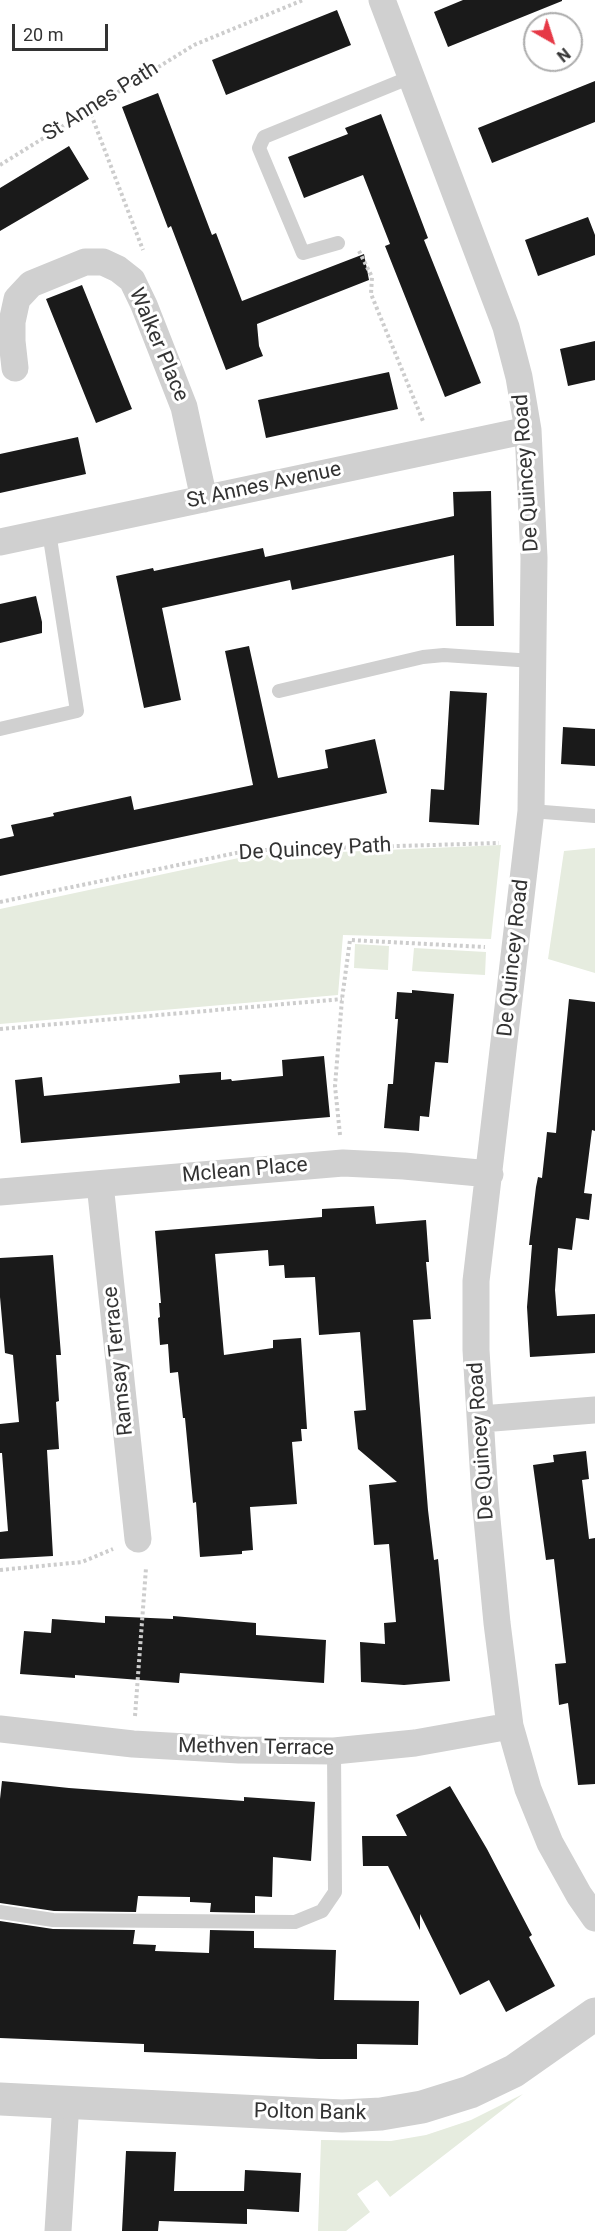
<!DOCTYPE html>
<html>
<head>
<meta charset="utf-8">
<style>
	body { margin:0 }
	#map { position:relative; width:595px; height:2231px; overflow:hidden; background:#fff; font-family:Roboto,sans-serif }
	canvas { display:block }
	.north { position:absolute; left:523px; top:12px; width:60px; height:60px; box-sizing:border-box; background:#fff; border:2px solid #adadad; border-radius:50%; rotate:141deg; font-size:16px; font-weight:700; line-height:24px; text-align:center; color:#333 }
	.north::after { content:''; display:block; margin:auto; width:21px; height:27px; background:#e63946; clip-path:polygon(50% 0,100% 100%,50% 72%,0 100%) }
	.scale { position:absolute; left:12px; top:24px; width:96px; height:27px; box-sizing:border-box; border:3px solid #333; border-top:0; padding-left:8px; font-size:18px; line-height:21px; white-space:nowrap; color:#333; -webkit-text-stroke:4px #fff; paint-order:stroke }
</style>
</head>
<body>
<div id="map">
<canvas width="595" height="2231"></canvas>
<div class="north">N</div>
<div class="scale">20 m</div>
</div>
<script>
const g = document.querySelector('canvas').getContext('2d');
g.lineJoin = 'round';
function fill(path, color) {
  g.fillStyle = color;
  g.fill(path, 'evenodd');
}
function poly(rows) {
  const path = new Path2D();
  for (const r of rows) {
    path.moveTo(r[0], r[1]);
    for (let i = 2; i < r.length; i += 2) path.lineTo(r[i], r[i + 1]);
  }
  return path;
}
function strokePath(path, color, width, dash) {
  g.strokeStyle = color;
  g.lineWidth = width;
  g.lineCap = dash ? 'butt' : 'round';
  g.setLineDash(dash || []);
  g.stroke(path);
}
function label(font, color, halo, rows, align = 'center') {
  g.font = font + ' Roboto,sans-serif';
  g.lineWidth = 6;
  g.setLineDash([]);
  g.textBaseline = 'middle';
  g.strokeStyle = halo;
  g.fillStyle = color;
  for (const [text, x, y, turn = 0] of rows) {
    g.save();
    g.translate(x, y);
    g.rotate((+turn || 0) * Math.PI / 180);
    g.textAlign = isNaN(turn) ? turn : align;
    if (halo) g.strokeText(text, 0, 0);
    g.fillText(text, 0, 0);
    g.restore();
  }
}
const green = poly([
	[501,845,491,939,343,935,338,995,0,1024,0,909,248,856],
	[595,848,595,973,548,959,564,851],
	[355,944,389,946,388,970,354,968],
	[414,948,486,952,485,975,412,971],
	[523,2094,390,2197,377,2180,357,2194,370,2212,346,2231,318,2231,321,2140,391,2141,426,2135,471,2120]
]);
const building = poly([
	[463,0,562,0,562,1,448,47,434,12],
	[337,10,351,45,226,95,212,60],
	[595,81,595,122,492,163,478,128],
	[158,93,212,235,216,233,242,301,364,254,369,280,257,324,259,346,263,356,226,370,171,226,168,228,122,107],
	[381,114,428,238,424,240,481,383,445,397,385,246,390,244,363,175,304,198,288,157,348,134,345,128],
	[69,146,89,179,0,231,0,188],
	[588,217,595,235,595,255,538,276,525,240],
	[82,285,132,409,96,423,46,299],
	[595,341,595,380,568,386,560,349],
	[389,372,398,409,266,438,258,400],
	[78,437,86,474,0,493,0,454],
	[491,491,494,626,456,626,454,555,292,590,290,580,162,608,181,700,144,708,116,576,153,568,154,571,263,548,265,557,454,516,453,492],
	[36,596,42,622,42,633,0,643,0,604],
	[249,646,278,778,328,768,325,750,375,739,387,793,0,876,0,839,14,836,11,825,54,816,53,813,131,796,134,810,253,785,225,651],
	[450,691,487,693,479,825,429,822,431,789,444,790],
	[563,727,595,729,595,766,561,764],
	[412,990,454,994,448,1063,435,1062,429,1117,420,1116,419,1131,384,1128,388,1084,393,1084,398,1019,395,1019,397,992,412,993],
	[569,999,595,1002,595,1131,592,1130,584,1193,592,1194,589,1220,576,1218,572,1250,558,1248,555,1290,557,1316,595,1314,595,1353,530,1357,527,1307,532,1245,529,1245,536,1187,538,1177,542,1178,547,1132,556,1133],
	[324,1056,330,1117,21,1143,15,1080,42,1077,44,1096,180,1083,179,1075,221,1072,221,1080,231,1079,232,1081,283,1076,282,1060],
	[374,1206,376,1224,426,1220,429,1262,426,1262,431,1319,413,1320,428,1510,434,1560,438,1559,450,1681,404,1685,361,1682,360,1642,385,1644,384,1623,396,1622,389,1544,374,1545,369,1485,397,1482,358,1449,354,1411,366,1410,360,1332,319,1335,315,1277,285,1278,284,1265,269,1266,268,1250,215,1254,224,1355,273,1348,273,1340,301,1338,307,1429,301,1429,302,1441,292,1442,297,1504,250,1507,253,1550,242,1551,242,1554,200,1557,196,1502,193,1503,185,1418,183,1418,178,1372,170,1373,168,1344,160,1345,158,1318,160,1317,159,1303,161,1303,155,1231,322,1217,322,1209],
	[53,1255,61,1355,56,1355,59,1401,56,1402,59,1449,47,1450,53,1556,0,1559,0,1532,8,1531,2,1453,0,1453,0,1424,19,1422,13,1355,5,1353,0,1297,0,1258],
	[586,1451,589,1479,582,1480,589,1539,595,1538,595,1784,578,1785,568,1703,559,1705,555,1664,566,1663,554,1559,546,1560,533,1465,554,1462,553,1455],
	[105,1616,173,1619,173,1616,256,1623,256,1635,326,1640,324,1683,180,1673,179,1683,75,1675,75,1678,20,1674,24,1631,51,1633,52,1619,105,1623],
	[2,1781,69,1788,244,1801,244,1797,315,1802,311,1861,273,1857,272,1897,255,1896,255,1913,210,1912,211,1903,190,1902,190,1897,138,1896,136,1912,54,1911,0,1903,0,1799],
	[450,1786,487,1849,532,1935,529,1937,555,1986,506,2012,489,1980,460,1995,420,1914,420,1930,388,1866,363,1866,362,1836,407,1836,396,1815],
	[0,1921,53,1929,135,1930,133,1944,156,1945,155,1951,209,1953,210,1930,254,1931,254,1948,336,1950,334,2000,419,2001,418,2045,357,2044,357,2059,319,2059,144,2052,144,2044,0,2038],
	[126,2151,176,2152,174,2191,244,2191,245,2170,301,2173,299,2212,247,2209,247,2224,159,2221,158,2231,122,2231]
]);
const path = poly([
	[89,109,143,250],
	[0,165,194,45,303,0],
	[359,251,372,277,371,294,423,421],
	[0,902,236,853,264,850,499,843],
	[0,1029,342,999],
	[340,1135,335,1086,342,999,350,940,485,947],
	[0,1570,82,1562,113,1549],
	[135,1716,146,1568]
]);
const service = poly([
	[338,243,303,253,259,148,264,137,411,77],
	[279,691,423,657,444,655,533,661],
	[0,729,77,711,49,532],
	[531,811,595,816],
	[0,1912,53,1920,295,1922,322,1911,335,1892,334,1751]
]);
const minor = poly([
	[382,0,506,327,519,377,528,430,534,558,531,811,476,1281,476,1350,485,1498,497,1623,510,1726,528,1789,550,1843,579,1895,595,1918],
	[15,368,12,341,12,322,17,299,31,284,85,262,103,262,118,269,132,280,144,305,184,407,204,499],
	[0,542,528,430],
	[100,1184,138,1539],
	[0,1192,343,1163,404,1166,490,1174],
	[481,1419,595,1410],
	[0,1729,133,1744,239,1750,334,1751,415,1743,510,1726],
	[58,2231,66,2102]
]);
const tertiary = poly([
	[0,2099,342,2116,381,2114,422,2107,470,2092,514,2071,595,2014]
]);
const streetNames = [
	["St Annes Path",101,102,-32],
	["Walker Place",158,345,67],
	["De Quincey Road",527,473,-94],
	["St Annes Avenue",264,486,-12],
	["De Quincey Path",315,850,-3],
	["De Quincey Road",514,958,-84],
	["Mclean Place",245,1171,-5],
	["Ramsay Terrace",119,1361,-96],
	["De Quincey Road",482,1441,-94],
	["Methven Terrace",256,1748,1],
	["Polton Bank",310,2113,1]
];
fill(green, '#e6ecdf');
fill(building, '#1a1a1a');
strokePath(path, '#cdcdcd', 4, [3, 3]);
strokePath(service, '#d0d0d0', 14);
strokePath(minor, '#d0d0d0', 27);
strokePath(tertiary, '#d0d0d0', 33);
label('21px', '#333', '#fff', streetNames);
</script>
</body>
</html>
